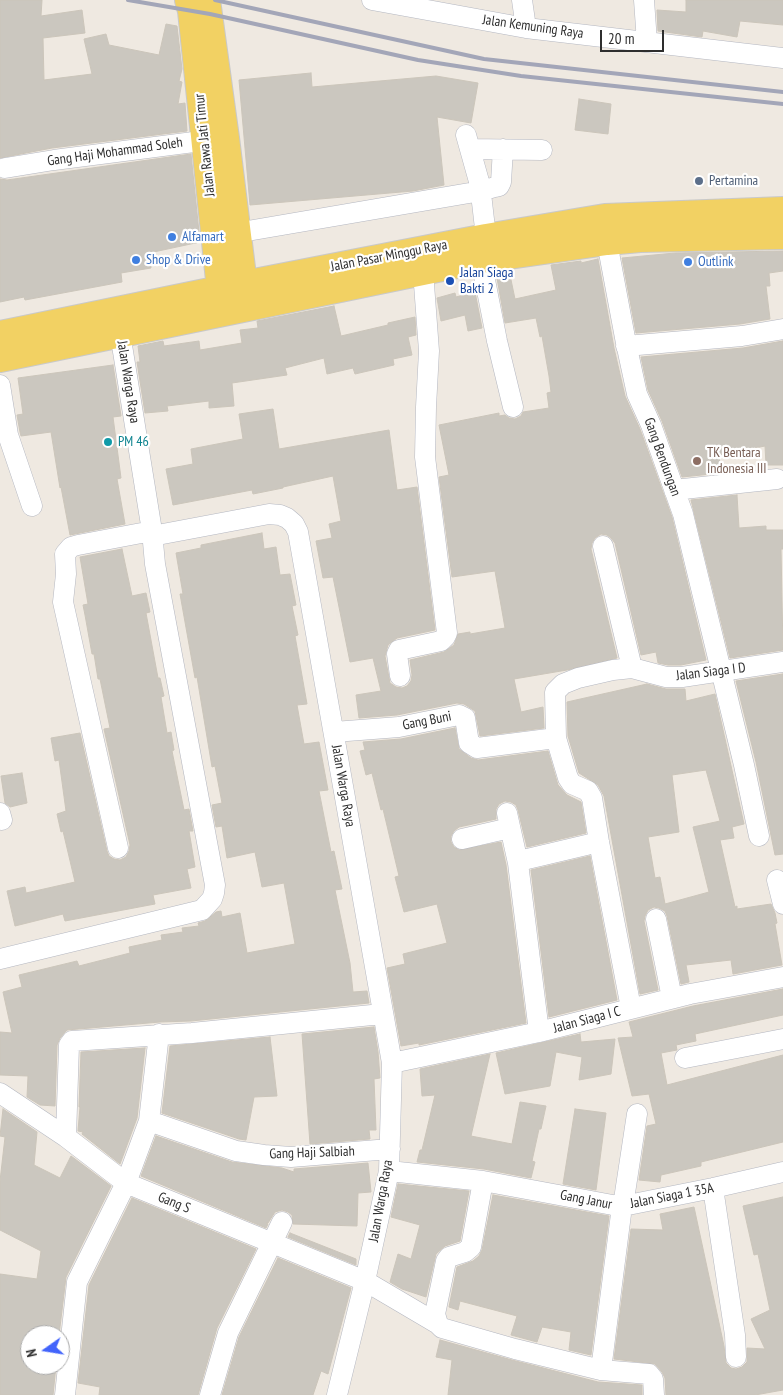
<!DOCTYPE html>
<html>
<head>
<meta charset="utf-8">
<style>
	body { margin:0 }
	#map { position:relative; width:783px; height:1395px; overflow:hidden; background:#efe9e1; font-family:"PT Sans Narrow",sans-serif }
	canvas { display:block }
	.north { position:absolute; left:20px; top:1325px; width:50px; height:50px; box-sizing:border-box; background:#fff; border:1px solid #ababab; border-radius:50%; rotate:257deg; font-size:14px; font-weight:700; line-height:20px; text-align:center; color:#2e2e2e }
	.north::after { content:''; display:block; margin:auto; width:18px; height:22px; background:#4264fb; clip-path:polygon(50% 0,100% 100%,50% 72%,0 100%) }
	.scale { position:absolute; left:600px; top:30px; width:64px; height:22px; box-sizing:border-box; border:2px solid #2e2e2e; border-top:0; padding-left:6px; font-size:15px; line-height:18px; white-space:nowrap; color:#2e2e2e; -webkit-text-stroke:4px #fff; paint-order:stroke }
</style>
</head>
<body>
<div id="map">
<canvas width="783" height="1395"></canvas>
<div class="north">N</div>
<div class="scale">20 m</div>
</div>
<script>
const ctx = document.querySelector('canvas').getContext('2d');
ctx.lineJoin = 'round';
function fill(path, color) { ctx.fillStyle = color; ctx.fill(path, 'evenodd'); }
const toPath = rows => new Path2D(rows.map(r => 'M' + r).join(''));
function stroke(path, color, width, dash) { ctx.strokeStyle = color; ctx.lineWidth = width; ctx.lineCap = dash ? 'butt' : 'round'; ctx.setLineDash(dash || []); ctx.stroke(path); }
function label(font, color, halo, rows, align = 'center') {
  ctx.font = font + ' "PT Sans Narrow",sans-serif'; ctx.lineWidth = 4.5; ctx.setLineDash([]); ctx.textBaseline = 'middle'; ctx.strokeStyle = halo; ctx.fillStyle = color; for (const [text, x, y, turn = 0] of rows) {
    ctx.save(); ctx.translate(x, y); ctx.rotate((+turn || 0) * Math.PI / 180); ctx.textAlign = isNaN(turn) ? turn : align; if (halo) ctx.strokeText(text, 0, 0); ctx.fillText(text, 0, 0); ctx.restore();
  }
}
const building = toPath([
	[0,0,42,0,41,16,82,10,85,33,43,38,44,80,92,74,84,39,106,34,109,45,159,55,166,24,177,26,182,69,179,81,182,82,178,104,185,103,187,131,52,148,0,158,0,0],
	[686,0,783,0,783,25,740,21,737,37,703,31,702,37,658,31,657,10,686,12,686,0],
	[311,73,312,87,436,76,478,83,471,123,437,117,444,185,413,191,250,205,239,80,311,73],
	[579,99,611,104,608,134,575,130,579,99],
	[191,154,200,242,149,253,151,268,121,273,122,282,25,300,24,297,0,302,0,179,7,180,191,154],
	[783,251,783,271,769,273,770,286,766,286,770,319,740,324,636,333,622,258,675,253,783,251],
	[598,259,614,348,625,396,640,429,672,517,706,660,681,665,668,665,658,663,656,652,641,655,615,543,611,538,607,535,601,534,595,538,592,543,591,549,617,658,567,670,514,679,521,712,543,707,544,728,480,736,475,711,464,704,457,703,397,715,359,718,356,695,381,691,373,658,350,662,333,577,323,578,316,541,332,538,329,524,341,521,333,476,283,487,283,488,253,494,252,490,173,505,166,469,193,464,191,449,243,439,239,414,273,409,279,449,389,430,397,490,417,487,435,630,397,638,388,645,385,656,390,683,396,687,402,688,407,686,411,681,412,675,410,660,444,652,454,645,458,634,470,632,470,634,505,628,495,571,452,577,439,477,449,475,439,425,499,413,499,416,505,415,509,418,515,419,521,416,523,412,549,408,547,393,551,392,549,376,542,336,540,337,536,318,505,323,497,278,510,275,515,299,556,290,551,265,581,261,581,263,598,259],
	[475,292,482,328,468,331,465,315,441,321,437,298,455,293,456,297,475,292],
	[334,306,341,336,388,325,388,323,415,317,416,335,408,337,412,355,393,359,394,365,355,374,353,368,327,374,324,358,285,368,287,375,232,383,234,406,209,408,209,401,167,406,168,411,145,413,137,362,140,362,138,346,163,341,164,346,199,341,200,350,242,343,240,330,258,328,257,321,334,306],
	[783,341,783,465,766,465,765,446,719,455,721,473,682,477,662,421,648,390,641,357,743,348,783,341],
	[113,365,121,416,113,417,121,478,117,479,125,524,70,535,61,487,60,488,51,432,21,436,20,432,17,415,23,414,18,378,113,365],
	[737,495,739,528,766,526,766,530,783,530,783,549,781,549,783,650,730,658,691,500,737,495],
	[262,533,264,549,276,547,280,575,290,574,296,605,292,606,298,635,295,636,307,704,297,705,304,744,319,742,328,790,319,791,331,852,334,851,342,889,335,890,350,963,353,992,367,991,369,1003,191,1021,160,1022,67,1030,60,1038,57,1045,55,1106,40,1105,27,1097,28,1076,0,1075,0,1032,12,1033,3,992,22,987,19,975,77,961,79,966,130,953,129,947,162,940,161,935,183,932,182,928,199,926,198,923,205,921,216,912,221,911,222,917,240,913,247,953,295,944,284,883,262,887,255,852,227,858,222,826,216,827,212,805,222,803,215,766,212,767,197,677,195,678,180,594,183,594,176,553,201,548,201,545,262,533],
	[122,549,132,596,146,593,150,612,146,613,158,678,160,678,164,696,161,697,167,733,171,732,174,750,172,751,184,810,189,809,193,831,189,831,195,867,187,869,191,888,153,895,155,904,65,921,63,914,15,926,7,891,25,887,26,893,75,882,63,831,61,832,57,814,66,811,59,760,55,761,51,738,80,733,107,851,109,856,114,859,120,860,126,857,129,851,130,845,104,729,110,728,100,679,98,679,94,654,92,654,85,615,83,605,88,604,80,557,122,549],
	[783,674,783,854,775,855,756,762,736,681,783,674],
	[647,684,666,689,685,689,686,701,715,694,744,824,732,827,734,838,720,840,735,907,737,906,737,909,771,904,775,913,777,923,775,924,782,965,733,974,731,960,686,965,689,982,681,984,667,916,665,911,659,908,654,907,648,910,645,916,644,921,658,990,640,994,604,796,598,785,579,773,568,736,567,702,647,684],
	[706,770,720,821,693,827,709,892,665,904,660,877,655,878,648,837,679,832,672,775,706,770],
	[455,728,459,749,471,758,478,760,548,751,558,785,567,795,581,802,586,833,527,847,518,810,516,805,511,802,505,801,499,804,496,809,496,819,459,827,454,831,451,836,451,842,454,847,459,850,501,842,506,865,526,1023,419,1045,419,1043,401,1046,387,968,405,964,403,954,447,943,437,904,404,912,395,877,399,876,383,809,381,810,372,773,366,775,360,751,365,750,363,742,401,739,455,728],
	[22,773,27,803,10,807,5,803,1,776,22,773],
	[590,856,617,1000,549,1017,531,870,590,856],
	[783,989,783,1015,695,1034,696,1041,676,1045,677,1050,661,1053,667,1085,783,1055,783,1142,701,1162,701,1166,661,1175,660,1182,639,1180,647,1126,656,1124,649,1094,632,1096,618,1038,633,1037,629,1022,693,1006,783,989],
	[374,1027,378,1052,380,1078,374,1079,376,1130,369,1130,370,1139,310,1144,302,1034,374,1027],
	[580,1034,581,1042,615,1039,611,1074,579,1080,582,1057,556,1052,550,1086,505,1094,496,1053,580,1034],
	[270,1037,277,1096,254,1097,246,1140,239,1139,162,1113,170,1046,270,1037],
	[145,1048,137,1118,120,1164,82,1134,83,1132,78,1131,80,1107,79,1107,81,1052,145,1048],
	[490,1054,471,1136,512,1144,520,1102,546,1106,541,1129,539,1129,532,1161,535,1162,531,1178,484,1169,417,1162,420,1150,422,1150,435,1095,422,1096,420,1069,490,1054],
	[3,1109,37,1132,34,1165,60,1178,71,1156,111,1186,66,1277,59,1335,30,1335,30,1365,56,1365,53,1395,0,1395,0,1274,37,1279,41,1251,0,1230,0,1181,5,1137,0,1136,3,1109],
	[575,1109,606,1113,596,1190,563,1184,575,1109],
	[156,1136,232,1162,282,1168,294,1172,294,1169,368,1163,371,1192,358,1193,357,1226,293,1224,292,1215,288,1212,282,1210,275,1212,268,1223,266,1223,268,1224,266,1228,141,1176,156,1136],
	[398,1184,469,1191,460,1241,445,1246,436,1254,426,1297,402,1289,390,1282,398,1254,411,1259,420,1225,391,1217,398,1184],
	[493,1195,609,1216,591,1355,569,1350,571,1332,542,1327,537,1342,511,1335,517,1316,460,1301,458,1310,449,1307,457,1267,473,1261,479,1256,482,1250,493,1195],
	[783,1197,783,1390,755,1395,666,1395,665,1378,662,1372,655,1364,614,1359,631,1229,663,1230,660,1214,694,1207,724,1346,726,1363,731,1368,736,1369,742,1367,747,1362,747,1348,765,1349,751,1319,770,1310,758,1254,754,1255,743,1206,783,1197],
	[132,1198,256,1249,217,1328,198,1395,99,1395,100,1387,78,1383,89,1285,132,1198],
	[290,1233,356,1259,356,1265,288,1237,290,1233],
	[278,1258,351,1288,328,1374,321,1371,313,1395,222,1395,239,1337,278,1258],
	[440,1340,512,1360,598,1382,642,1385,642,1395,448,1395,452,1360,436,1357,440,1340]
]);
const minor = toPath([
	[372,0,526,28,783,58],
	[522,0,526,28],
	[644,0,647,42],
	[466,135,480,185,486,237],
	[470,149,542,150],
	[5,168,54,160,217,139],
	[224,235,481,191,495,187,499,186,501,182,503,149],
	[607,242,626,343,637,394,651,425,683,514,744,765,759,836],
	[481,260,497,341,513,407],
	[626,346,742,336,783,329],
	[0,385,8,435,32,506],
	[674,490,777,479],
	[152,536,269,514,280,515,287,518,294,524,298,532,392,1063,389,1171,365,1281,337,1395],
	[603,546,632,668],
	[400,676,397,654,399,650,441,641,445,637,447,633,425,457,426,407,429,351,423,271],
	[334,732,399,727,459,715,465,718,469,743,477,748,556,738],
	[0,813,2,820],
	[507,813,518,863,539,1032],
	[462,839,510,828],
	[118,848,63,602,66,574,65,554,71,547,78,545,152,531],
	[518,863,523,860,599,842],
	[777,880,783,904],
	[656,919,672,998],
	[0,959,202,910,212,899,214,893,215,885,155,564,152,531,120,333],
	[631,1008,599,842,592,798,588,791,572,784,568,778,556,738,555,692,563,684,578,678,613,670,632,668,666,677,682,677,783,662],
	[685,1058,783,1039],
	[392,1063,539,1032,690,994,783,977],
	[0,1093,66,1137,126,1183,365,1281,438,1324],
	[637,1114,623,1206,713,1188,783,1172],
	[149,1121,236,1151,264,1155,291,1157,390,1149],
	[66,1137,69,1045,72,1041,192,1033,382,1014],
	[389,1171,483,1181,618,1206,621,1214,601,1370],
	[483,1181,471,1247,465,1252,449,1257,446,1261,435,1314,438,1324,442,1328,515,1349,601,1370,649,1374,653,1379,654,1395],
	[713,1188,735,1335,736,1357],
	[65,1395,77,1282,126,1183,149,1121,159,1034],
	[210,1395,228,1333,282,1222]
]);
const major = toPath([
	[188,0,191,11,220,290],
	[207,0,226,138,244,284],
	[0,334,244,284,486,237,605,217,783,210],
	[0,359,481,260,607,242,640,239,783,236]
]);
const rail = toPath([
	[128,0,210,14,418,60,521,76,783,104],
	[215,0,484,59,783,92]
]);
const markers = [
	[699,181,5,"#5c6f8a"],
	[172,237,5,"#3f7fe0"],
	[136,260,5,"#3f7fe0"],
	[688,262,5,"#3f7fe0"],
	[450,281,5,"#1a4fb4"],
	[108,442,5,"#0f9aa8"],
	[697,461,5,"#8d6e63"]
];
const streetNames = [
	["Jalan Kemuning Raya",533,27,8],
	["Jalan Rawa Jati Timur",205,145,-96],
	["Gang Haji Mohammad Soleh",115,152,-8],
	["Jalan Pasar Minggu Raya",389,256,-11],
	["Jalan Warga Raya",128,382,81],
	["Gang Bendungan",662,457,70],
	["Jalan Siaga I D",711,672,-7],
	["Gang Buni",427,721,-11],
	["Jalan Warga Raya",343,786,80],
	["Jalan Siaga I C",587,1020,-15],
	["Gang Haji Salbiah",312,1153,-2],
	["Jalan Siaga 1 35A",672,1196,-11],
	["Gang Janur",586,1200,11],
	["Jalan Warga Raya",381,1201,-80],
	["Gang S",174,1203,22]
];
const serviceNames = [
	["Pertamina",709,181]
];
const shopNames = [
	["Alfamart",182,237],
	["Shop & Drive",146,260],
	["Outlink",698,262]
];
const transitNames = [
	["Jalan Siaga",460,273],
	["Bakti 2",460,289]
];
const cultureNames = [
	["PM 46",118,442]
];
const educationNames = [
	["TK Bentara",707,453],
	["Indonesia III",707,469]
];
fill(building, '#cbc7bf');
stroke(building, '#cbc5ba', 1);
stroke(minor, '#b4b7c1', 21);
stroke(major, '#c9c9c9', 28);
stroke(minor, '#fff', 20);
stroke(major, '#f2d163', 26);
stroke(rail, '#a3a6b8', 4);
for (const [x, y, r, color] of markers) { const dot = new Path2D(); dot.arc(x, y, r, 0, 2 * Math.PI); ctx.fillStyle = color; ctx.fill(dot); stroke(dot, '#fff', 2); }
label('14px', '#2e2e2e', '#fff', streetNames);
label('14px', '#4e5e75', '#fff', serviceNames, 'left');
label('14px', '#366cbe', '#fff', shopNames, 'left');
label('14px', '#164399', '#fff', transitNames, 'left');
label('14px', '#0d838f', '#fff', cultureNames, 'left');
label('14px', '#785e54', '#fff', educationNames, 'left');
</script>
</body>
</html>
